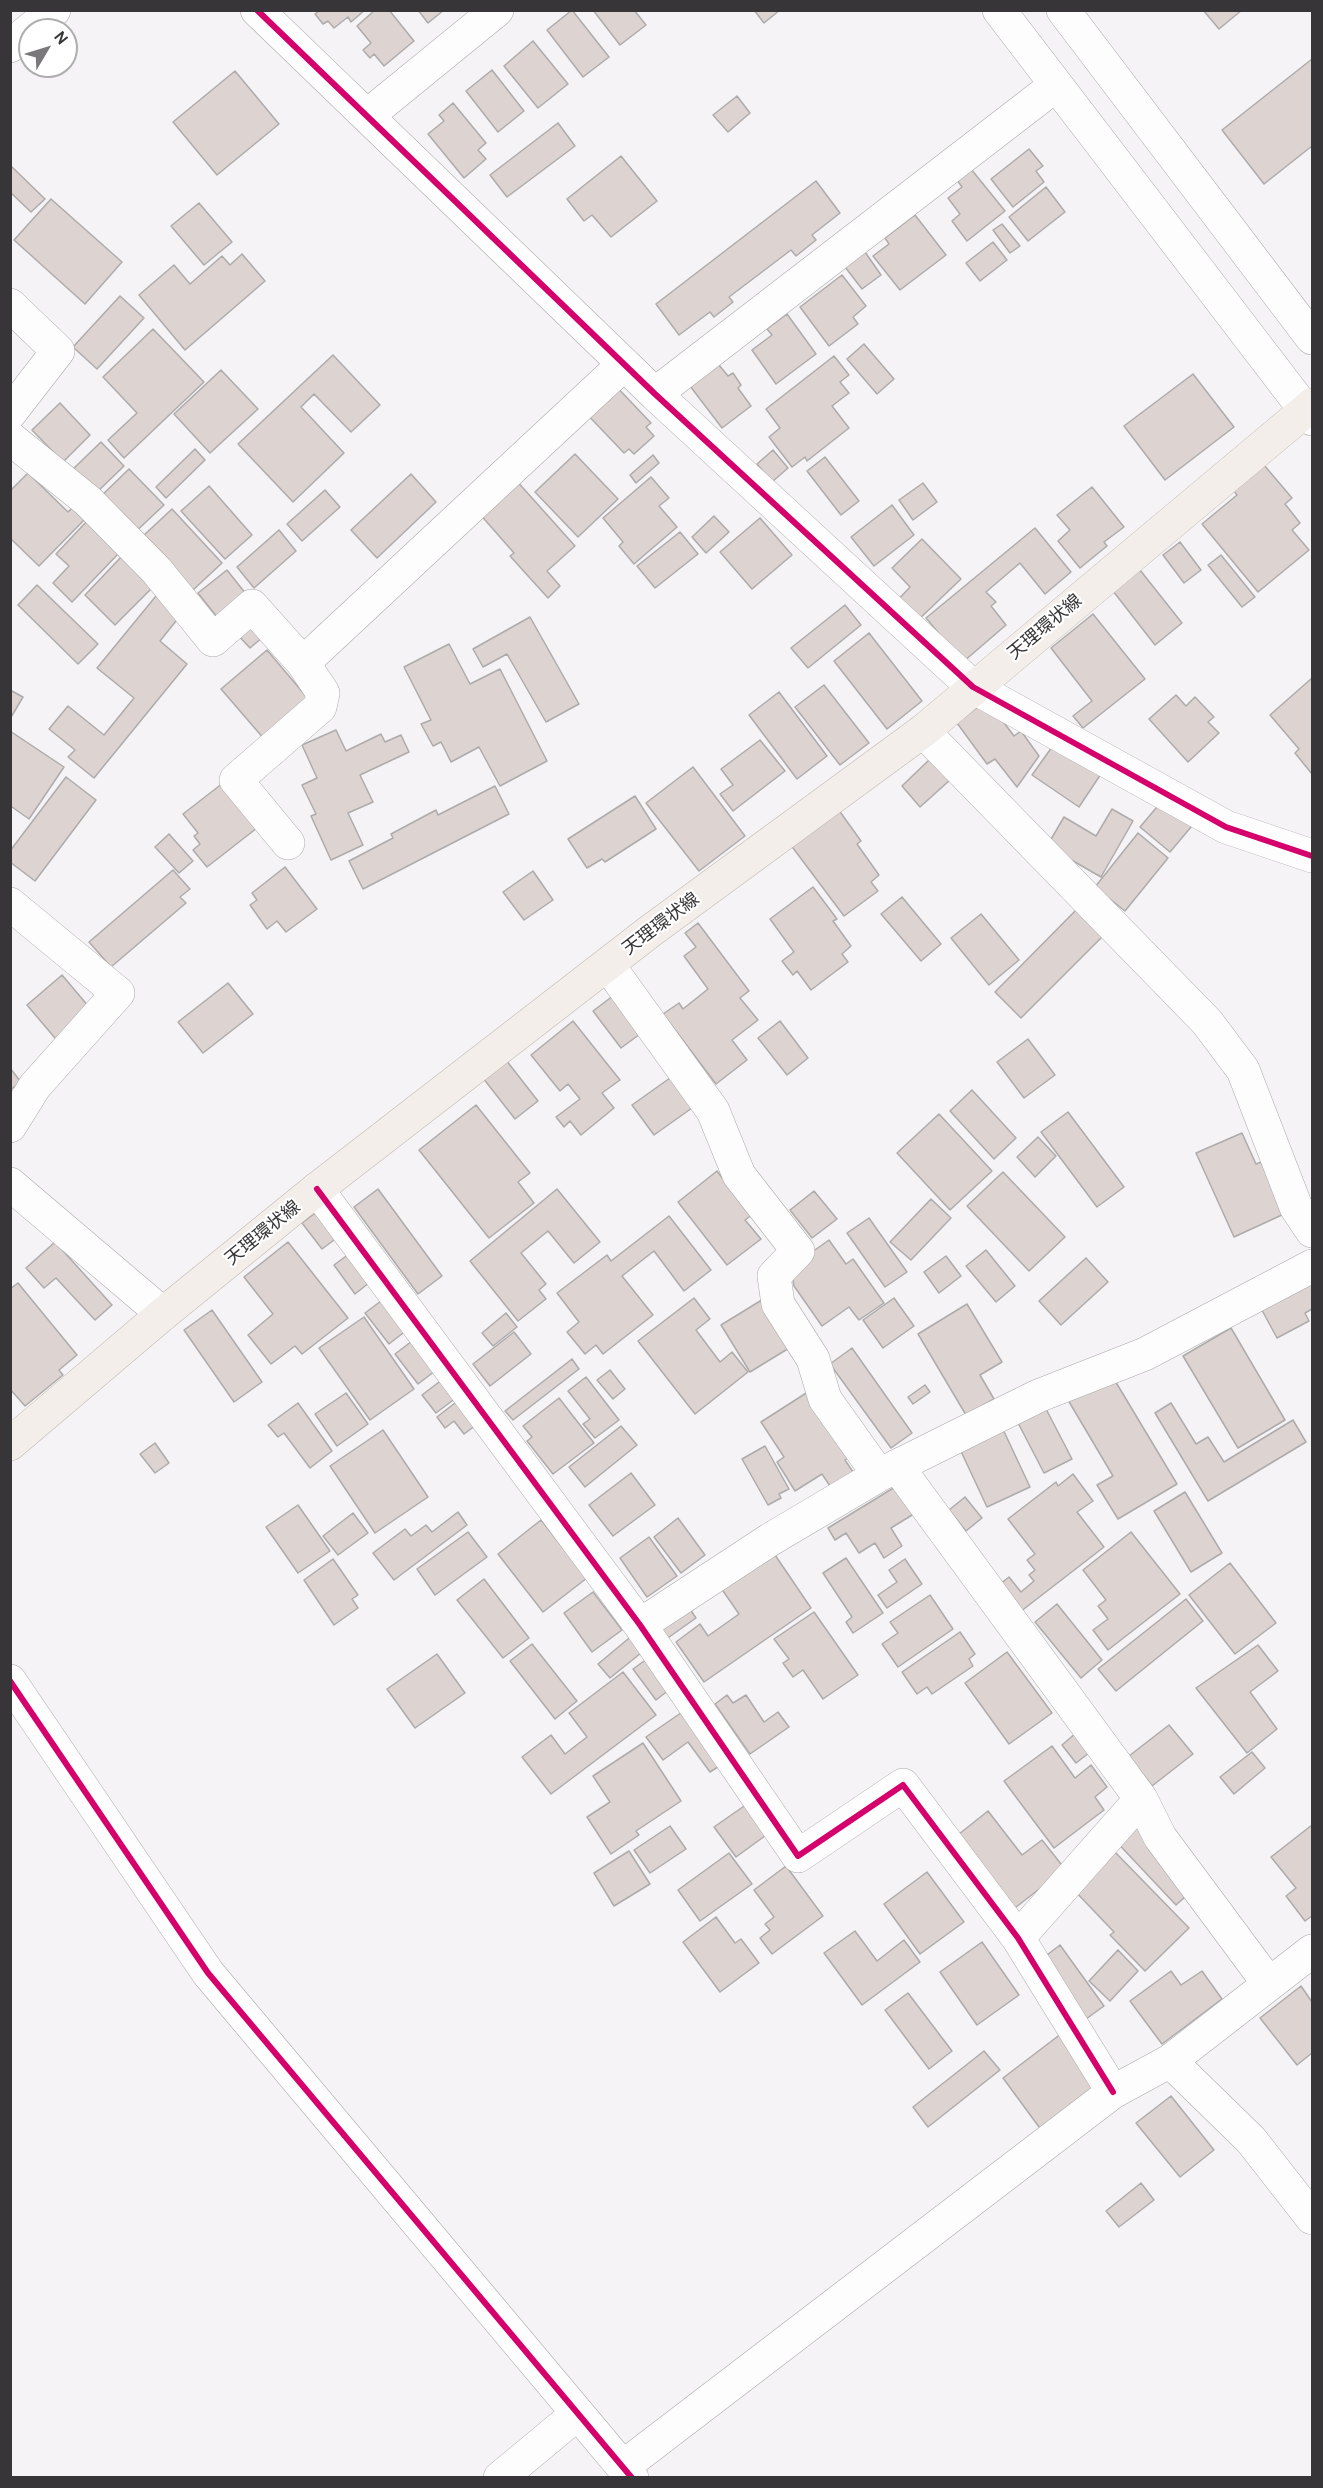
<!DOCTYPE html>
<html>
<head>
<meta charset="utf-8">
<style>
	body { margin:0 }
	#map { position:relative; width:1323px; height:2488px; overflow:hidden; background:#f5f3f5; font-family:Cabin,sans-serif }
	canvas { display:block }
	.frame { position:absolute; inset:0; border:12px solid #373537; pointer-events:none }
	.north { position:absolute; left:18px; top:18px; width:60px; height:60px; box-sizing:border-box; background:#fff; border:2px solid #afaeaf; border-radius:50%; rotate:52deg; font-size:16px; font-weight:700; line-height:24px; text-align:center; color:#373537 }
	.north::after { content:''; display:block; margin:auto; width:21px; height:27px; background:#7a787a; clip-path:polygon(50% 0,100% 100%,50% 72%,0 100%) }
</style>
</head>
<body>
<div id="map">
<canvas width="1323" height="2488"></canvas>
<div class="frame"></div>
<div class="north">N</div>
</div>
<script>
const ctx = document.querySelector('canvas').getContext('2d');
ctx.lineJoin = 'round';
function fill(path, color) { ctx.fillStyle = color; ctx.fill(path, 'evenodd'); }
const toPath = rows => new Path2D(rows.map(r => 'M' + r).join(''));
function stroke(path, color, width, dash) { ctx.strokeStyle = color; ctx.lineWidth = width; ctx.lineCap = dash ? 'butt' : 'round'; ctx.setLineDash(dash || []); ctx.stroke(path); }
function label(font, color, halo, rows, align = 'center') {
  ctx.font = font + ' Cabin,"Noto Sans JP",sans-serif'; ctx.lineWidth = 4.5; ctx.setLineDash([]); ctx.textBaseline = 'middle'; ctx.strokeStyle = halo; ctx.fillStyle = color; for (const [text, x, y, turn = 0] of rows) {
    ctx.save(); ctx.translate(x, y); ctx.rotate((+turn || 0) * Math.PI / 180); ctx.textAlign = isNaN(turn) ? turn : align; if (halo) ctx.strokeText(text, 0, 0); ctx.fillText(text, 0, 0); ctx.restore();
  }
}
const building = toPath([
	[320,10,365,10,351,22,348,17,334,28,328,21,323,24,315,14,320,10],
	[375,10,389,10,414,41,384,66,374,54,370,58,363,50,371,43,357,26,375,10],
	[418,10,444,10,428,23,418,10],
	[572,10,609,57,583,77,547,30,572,10],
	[593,10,634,10,646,25,620,45,593,10],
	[754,10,780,10,764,23,754,10],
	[1203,10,1242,10,1219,29,1203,10],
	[533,41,568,84,538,108,504,66,533,41],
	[1312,59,1312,146,1264,184,1222,130,1312,59],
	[492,70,524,111,498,132,466,91,492,70],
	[235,71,279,124,217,175,173,122,235,71],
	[737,96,750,113,728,132,713,115,737,96],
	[453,103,486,143,478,150,486,159,464,178,428,134,444,121,439,115,453,103],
	[558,123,575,146,507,197,490,175,558,123],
	[1029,149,1043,166,1036,171,1044,182,1013,207,991,179,1029,149],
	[621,156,657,201,611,237,592,215,584,221,567,199,621,156],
	[10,165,45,199,31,212,10,192,10,165],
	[971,169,1005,211,967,241,952,221,960,214,948,198,962,187,957,180,971,169],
	[816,181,840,213,812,235,816,240,796,256,791,250,729,297,733,302,714,317,710,312,679,335,656,304,816,181],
	[1046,187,1065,212,1028,241,1009,217,1046,187],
	[51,199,122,262,85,304,14,240,51,199],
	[199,203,232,242,204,265,171,226,199,203],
	[915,215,946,255,900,290,873,256,889,244,885,238,915,215],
	[1002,224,1020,246,1010,253,993,230,1002,224],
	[993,242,1007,260,980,281,966,263,993,242],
	[865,252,881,275,862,289,845,267,865,252],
	[242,254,265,281,185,350,139,295,174,265,190,284,222,256,230,265,242,254],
	[842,275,866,306,853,317,858,324,829,346,800,307,842,275],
	[120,296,144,318,97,369,73,347,120,296],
	[787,314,816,354,776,384,752,350,772,335,767,329,787,314],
	[153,329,204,382,124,458,108,440,137,413,103,377,153,329],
	[864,344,894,379,877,394,847,359,864,344],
	[333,355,380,405,351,432,314,394,301,407,344,453,293,502,238,444,333,355],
	[834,356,849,375,840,382,849,393,832,406,849,428,807,461,805,457,792,467,769,437,780,428,766,409,834,356],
	[719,365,728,376,733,373,741,385,738,388,751,406,722,428,690,386,719,365],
	[221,370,258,409,210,453,174,414,221,370],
	[1193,374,1234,427,1165,480,1124,426,1193,374],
	[611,381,651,423,646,427,654,436,634,454,629,449,624,453,582,409,611,381],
	[60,403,90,435,63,462,32,430,60,403],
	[101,442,124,466,95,494,72,470,101,442],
	[195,449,205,460,166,498,156,487,195,449],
	[773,450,788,468,772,482,757,464,773,450],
	[575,454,618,499,578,537,535,492,575,454],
	[653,455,659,463,636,483,630,475,653,455],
	[825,457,859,501,841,515,807,471,825,457],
	[1264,465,1292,498,1285,504,1300,523,1292,530,1309,550,1258,592,1202,524,1237,495,1234,491,1264,465],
	[129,469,164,505,131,536,97,500,129,469],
	[28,473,68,512,76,504,88,516,39,566,10,538,10,491,28,473],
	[411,474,436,502,377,558,351,530,411,474],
	[651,477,669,498,659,506,677,527,634,564,619,546,623,542,603,518,651,477],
	[515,479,575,546,547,571,560,586,548,598,510,556,514,553,478,512,515,479],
	[923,483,937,502,913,520,899,500,923,483],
	[209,486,252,535,225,559,181,511,209,486],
	[1092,487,1124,527,1104,542,1107,546,1080,568,1058,541,1070,530,1057,515,1092,487],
	[325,490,340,507,302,541,287,524,325,490],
	[892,505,914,535,874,566,851,537,892,505],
	[172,509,222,563,193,590,143,536,172,509],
	[714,516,729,532,706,553,692,537,714,516],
	[760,518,792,555,752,589,720,552,760,518],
	[88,520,120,552,72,602,53,583,69,566,56,554,88,520],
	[1035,528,1071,572,1045,594,1020,563,986,592,996,602,991,606,1006,625,963,662,926,618,1035,528],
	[279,530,296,551,254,588,237,567,279,530],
	[680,532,698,554,655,588,637,566,680,532],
	[922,539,961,579,914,624,894,604,910,587,892,568,922,539],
	[1180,542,1201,570,1184,583,1163,555,1180,542],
	[123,555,154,586,115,625,85,595,123,555],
	[1221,555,1255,597,1242,607,1208,565,1221,555],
	[227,570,250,599,221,622,198,593,227,570],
	[1140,570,1182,623,1155,645,1113,591,1140,570],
	[37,585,98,644,78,664,18,605,37,585],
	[156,596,180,616,160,641,187,664,94,778,68,757,75,750,49,729,68,706,104,735,134,698,97,668,156,596],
	[845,605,861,625,808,668,791,648,845,605],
	[255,614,270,631,250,648,235,632,255,614],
	[1093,614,1145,679,1083,728,1073,716,1092,701,1051,648,1093,614],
	[530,617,579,704,546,722,507,654,483,667,473,649,530,617],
	[869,633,922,701,887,729,834,661,869,633],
	[449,644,470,684,500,669,547,761,500,786,479,747,451,762,441,742,433,746,421,724,431,720,404,667,449,644],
	[267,650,310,701,265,740,221,689,267,650],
	[1312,678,1312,774,1295,753,1299,749,1270,715,1312,678],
	[824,685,869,743,840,765,795,707,824,685],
	[10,690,23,697,10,719,10,690],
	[779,692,827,756,797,779,749,715,779,692],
	[1176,695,1186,706,1195,697,1214,717,1208,722,1219,733,1188,762,1149,719,1176,695],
	[987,700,1014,736,1021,731,1039,756,1017,787,995,759,987,764,957,723,987,700],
	[336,730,346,751,381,734,385,742,401,735,409,752,360,775,373,802,348,813,363,845,331,860,311,816,316,814,302,785,317,778,302,745,336,730],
	[10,731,64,767,29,819,12,807,10,809,10,731],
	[760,740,785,771,733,811,720,794,733,785,721,769,760,740],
	[1057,740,1103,771,1079,807,1032,775,1057,740],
	[930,759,950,780,920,807,902,786,930,759],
	[693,767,745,836,699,871,646,803,693,767],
	[66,777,96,800,35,881,10,862,10,851,66,777],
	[223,783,257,828,207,867,193,850,200,844,194,836,198,833,183,814,223,783],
	[495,786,509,814,363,889,349,861,393,838,391,834,436,810,438,815,495,786],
	[635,796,656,829,605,862,602,859,587,868,568,839,635,796],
	[1162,801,1197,820,1170,852,1140,827,1162,801],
	[838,809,861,841,857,844,879,875,871,882,878,891,844,916,790,844,838,809],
	[1112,809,1133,821,1101,877,1047,846,1064,817,1096,836,1112,809],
	[1138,833,1168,858,1125,911,1095,887,1138,833],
	[169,834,193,861,179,873,155,847,169,834],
	[285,867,317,909,286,932,277,921,267,929,250,905,257,900,252,893,285,867],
	[173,870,190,889,180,897,186,903,111,967,89,942,173,870],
	[533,871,553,900,524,920,503,892,533,871],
	[813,887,837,919,833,921,851,946,842,954,848,962,811,990,797,971,793,975,782,961,794,952,770,919,813,887],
	[902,897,941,944,921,961,881,914,902,897],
	[1079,907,1106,933,1021,1018,995,992,1079,907],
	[981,914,1019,960,989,985,951,938,981,914],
	[698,923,749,991,740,998,758,1020,732,1040,747,1060,716,1084,663,1014,679,1003,683,1009,708,989,684,956,696,947,685,933,698,923],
	[62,975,95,1014,60,1044,27,1005,62,975],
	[228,983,253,1014,203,1053,178,1022,228,983],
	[622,989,651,1026,621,1048,593,1011,622,989],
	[573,1021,620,1080,602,1093,614,1108,581,1135,570,1121,564,1127,556,1117,580,1099,568,1084,560,1091,531,1055,573,1021],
	[780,1021,808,1058,787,1075,758,1038,780,1021],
	[1028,1039,1055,1075,1024,1098,997,1062,1028,1039],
	[506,1060,538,1101,515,1119,483,1078,506,1060],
	[10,1068,21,1082,10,1090,10,1068],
	[677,1073,699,1103,654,1135,632,1105,677,1073],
	[972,1090,1016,1138,994,1159,950,1111,972,1090],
	[476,1105,530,1173,518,1182,534,1203,489,1238,419,1150,476,1105],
	[1068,1112,1124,1187,1097,1207,1041,1132,1068,1112],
	[939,1114,992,1171,950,1210,897,1153,939,1114],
	[1242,1133,1256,1164,1261,1162,1284,1214,1234,1237,1196,1153,1242,1133],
	[1038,1137,1056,1156,1035,1177,1017,1157,1038,1137],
	[717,1171,732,1191,757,1211,745,1220,761,1239,727,1265,678,1202,717,1171],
	[1003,1172,1065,1237,1029,1271,967,1206,1003,1172],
	[378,1189,442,1276,418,1294,354,1207,378,1189],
	[557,1189,600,1242,574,1263,548,1231,521,1253,546,1284,539,1290,546,1299,518,1321,470,1261,557,1189],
	[814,1191,837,1219,812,1238,790,1210,814,1191],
	[931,1199,951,1218,911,1260,890,1242,931,1199],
	[322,1208,342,1234,322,1249,302,1223,322,1208],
	[669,1216,711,1270,684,1291,654,1251,622,1276,653,1315,603,1354,596,1345,585,1354,567,1332,579,1322,557,1293,607,1255,611,1261,669,1216],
	[869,1218,907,1272,885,1287,847,1233,869,1218],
	[829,1240,846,1264,853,1259,884,1303,859,1320,849,1307,822,1326,794,1286,791,1267,829,1240],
	[55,1242,112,1305,95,1320,56,1278,44,1288,26,1268,55,1242],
	[288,1242,348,1318,302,1354,295,1346,271,1364,248,1335,273,1314,244,1277,288,1242],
	[986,1250,1015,1286,996,1302,966,1266,986,1250],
	[353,1251,374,1279,355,1294,334,1265,353,1251],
	[946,1256,961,1276,939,1293,924,1272,946,1256],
	[1086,1258,1108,1282,1061,1325,1039,1301,1086,1258],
	[1312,1281,1312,1309,1305,1313,1309,1321,1277,1338,1257,1301,1312,1281],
	[18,1283,77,1355,59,1370,63,1375,25,1406,10,1389,10,1289,18,1283],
	[389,1295,412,1326,389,1344,365,1313,389,1295],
	[694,1298,710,1319,696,1330,720,1362,732,1352,748,1372,695,1414,638,1341,694,1298],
	[765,1298,794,1345,750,1372,721,1325,765,1298],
	[894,1298,914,1326,883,1348,863,1320,894,1298],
	[967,1304,1002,1362,980,1375,994,1399,966,1415,918,1334,967,1304],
	[212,1310,262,1382,234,1402,184,1330,212,1310],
	[506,1313,517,1327,493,1346,482,1333,506,1313],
	[364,1317,414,1389,370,1420,319,1348,364,1317],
	[1231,1328,1285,1420,1238,1448,1183,1356,1231,1328],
	[514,1332,531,1354,490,1386,473,1364,514,1332],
	[416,1338,439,1368,418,1384,395,1354,416,1338],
	[852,1348,912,1433,891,1448,830,1364,852,1348],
	[572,1359,579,1369,513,1420,505,1411,572,1359],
	[610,1370,625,1389,613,1399,597,1380,610,1370],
	[1111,1374,1177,1484,1118,1519,1097,1485,1113,1476,1068,1400,1111,1374],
	[447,1376,461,1394,436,1413,422,1395,447,1376],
	[586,1377,619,1420,595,1438,583,1424,590,1419,568,1391,586,1377],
	[925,1385,930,1392,913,1404,908,1397,925,1385],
	[814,1388,855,1453,845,1460,855,1475,832,1489,822,1474,795,1491,777,1462,784,1457,761,1422,814,1388],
	[346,1393,368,1424,337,1446,315,1414,346,1393],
	[464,1396,483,1420,464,1434,454,1421,445,1428,437,1417,464,1396],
	[559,1398,594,1443,553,1474,527,1441,532,1437,523,1426,559,1398],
	[298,1403,332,1451,310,1468,284,1433,278,1437,268,1425,298,1403],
	[1171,1403,1196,1444,1208,1437,1224,1462,1293,1420,1306,1442,1208,1501,1155,1413,1171,1403],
	[1044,1405,1072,1459,1044,1473,1016,1419,1044,1405],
	[1001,1425,1030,1487,987,1507,958,1445,1001,1425],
	[621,1426,637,1445,585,1487,569,1467,621,1426],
	[383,1430,428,1497,375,1533,330,1466,383,1430],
	[155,1443,169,1463,155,1473,140,1454,155,1443],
	[765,1446,789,1489,779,1494,781,1498,768,1505,742,1459,765,1446],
	[631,1473,655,1505,613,1536,589,1505,631,1473],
	[1073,1474,1093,1501,1077,1512,1104,1547,1020,1612,999,1585,1009,1577,1021,1592,1034,1581,1029,1575,1035,1570,1027,1560,1035,1554,1008,1519,1056,1482,1058,1486,1073,1474],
	[900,1484,917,1512,891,1528,902,1546,884,1558,875,1543,859,1553,846,1533,835,1540,828,1528,900,1484],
	[1185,1492,1222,1553,1191,1572,1154,1511,1185,1492],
	[965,1497,982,1518,966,1531,949,1510,965,1497],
	[298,1505,330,1551,298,1573,266,1527,298,1505],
	[458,1512,467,1525,394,1580,373,1553,405,1529,411,1536,426,1525,432,1532,458,1512],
	[353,1513,368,1533,338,1555,323,1536,353,1513],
	[678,1518,705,1555,681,1573,654,1537,678,1518],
	[541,1520,587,1578,543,1612,498,1554,541,1520],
	[468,1532,487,1557,435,1595,417,1569,468,1532],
	[1131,1532,1180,1594,1108,1650,1093,1630,1108,1619,1098,1606,1106,1600,1083,1570,1131,1532],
	[649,1537,677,1576,647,1597,620,1558,649,1537],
	[773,1552,811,1608,704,1682,676,1642,700,1624,708,1636,739,1614,721,1588,773,1552],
	[846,1558,883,1613,853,1633,846,1622,852,1617,823,1573,846,1558],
	[333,1559,358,1595,352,1599,358,1608,334,1625,304,1580,333,1559],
	[905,1559,922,1584,887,1608,878,1595,897,1582,889,1570,905,1559],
	[1230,1563,1276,1623,1235,1654,1189,1595,1230,1563],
	[484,1579,529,1638,503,1658,457,1600,484,1579],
	[593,1592,622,1630,592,1652,564,1613,593,1592],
	[930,1595,953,1629,898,1667,882,1644,898,1633,890,1622,930,1595],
	[1186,1599,1203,1621,1116,1691,1098,1669,1186,1599],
	[685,1602,696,1618,665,1640,654,1625,685,1602],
	[1057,1604,1102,1660,1081,1678,1035,1622,1057,1604],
	[814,1612,858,1675,823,1699,803,1670,793,1677,783,1663,789,1659,774,1639,814,1612],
	[960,1632,975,1654,969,1659,973,1666,932,1694,927,1687,917,1694,902,1672,960,1632],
	[634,1634,646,1649,610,1678,598,1664,634,1634],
	[532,1644,577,1701,555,1719,510,1661,532,1644],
	[1258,1645,1278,1671,1250,1692,1277,1729,1247,1753,1196,1688,1258,1645],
	[1007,1652,1052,1713,1009,1744,965,1683,1007,1652],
	[437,1654,465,1693,415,1728,387,1689,437,1654],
	[651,1656,674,1686,656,1700,633,1669,651,1656],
	[623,1672,656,1715,551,1794,522,1757,551,1735,565,1754,587,1737,569,1713,623,1672],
	[727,1695,733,1703,746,1695,764,1722,778,1712,789,1727,750,1754,715,1704,727,1695],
	[688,1708,727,1761,710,1772,688,1742,663,1760,646,1737,688,1708],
	[1169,1725,1193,1754,1152,1786,1129,1756,1169,1725],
	[1083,1727,1098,1746,1076,1763,1062,1745,1083,1727],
	[643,1743,681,1801,636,1831,639,1835,611,1854,587,1817,610,1802,593,1776,643,1743],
	[1052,1746,1075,1778,1091,1765,1107,1787,1095,1797,1104,1810,1054,1848,1004,1781,1052,1746],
	[1252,1752,1265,1768,1234,1794,1220,1777,1252,1752],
	[747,1804,769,1833,736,1857,714,1827,747,1804],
	[988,1811,1022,1855,1042,1840,1065,1869,1011,1911,954,1838,988,1811],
	[1129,1818,1195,1888,1176,1905,1110,1835,1129,1818],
	[1312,1825,1312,1916,1305,1921,1286,1896,1296,1888,1271,1857,1312,1825],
	[670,1826,686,1849,650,1873,634,1850,670,1826],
	[1112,1849,1189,1928,1145,1971,1110,1935,1114,1932,1072,1888,1112,1849],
	[629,1851,650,1884,614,1906,594,1873,629,1851],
	[729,1853,752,1884,700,1921,678,1890,729,1853],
	[786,1866,823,1916,772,1954,760,1938,770,1930,765,1924,774,1917,754,1890,786,1866],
	[927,1872,964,1922,920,1954,884,1904,927,1872],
	[716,1917,735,1943,741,1939,759,1963,720,1992,683,1942,716,1917],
	[855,1931,877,1961,904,1940,920,1962,862,2005,824,1953,855,1931],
	[982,1942,1019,1995,977,2025,940,1972,982,1942],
	[1060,1945,1104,2006,1086,2019,1043,1958,1060,1945],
	[1118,1950,1138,1971,1110,2001,1089,1981,1118,1950],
	[1171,1971,1181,1985,1202,1971,1222,1999,1162,2044,1130,2001,1171,1971],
	[1301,1986,1312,2002,1312,2053,1297,2065,1260,2018,1301,1986],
	[908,1993,952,2051,929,2069,885,2010,908,1993],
	[1066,2030,1106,2083,1042,2131,1003,2078,1066,2030],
	[984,2051,1000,2070,928,2127,913,2107,984,2051],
	[1171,2096,1214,2150,1180,2177,1136,2123,1171,2096],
	[1141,2183,1154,2200,1119,2227,1106,2211,1141,2183]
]);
const minor = toPath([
	[257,10,655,394,973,687,1226,827,1312,856],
	[999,10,1312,419],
	[1063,10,1312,338],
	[10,46,54,10],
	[367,116,497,10],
	[10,305,58,351,10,413],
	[655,394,1056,85],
	[10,438,88,501,157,571,213,640,252,606,303,663,323,693,320,707,236,780,288,843],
	[303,663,624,364],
	[923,731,1207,1022,1243,1070,1296,1207,1312,1231],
	[10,904,118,993,35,1086,10,1126],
	[608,965,713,1111,739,1175,798,1251,774,1276,778,1304,813,1359,825,1399,879,1475],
	[10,1184,163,1314],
	[317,1189,640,1625,798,1856,903,1785,1018,1938,1113,2092],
	[897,1466,1141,1799,1160,1837,1269,1984],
	[640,1625,771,1539,879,1475,1038,1396,1145,1354,1312,1266],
	[10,1681,208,1973,632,2478],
	[1018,1938,1141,1799],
	[1170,2061,1251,2140,1312,2218],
	[624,2466,1113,2092,1170,2061,1312,1951],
	[500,2478,577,2414]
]);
const major = toPath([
	[10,1444,163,1314,317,1189,649,932,923,731,1312,405]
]);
const cycleway = toPath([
	[257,10,655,394,973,687,1226,827,1312,856],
	[317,1189,640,1625,798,1856,903,1785,1018,1938,1113,2092],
	[10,1681,208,1973,632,2478]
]);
const streetNames = [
	["天理環状線",1045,627,-40],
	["天理環状線",661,924,-37],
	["天理環状線",263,1233,-39]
];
fill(building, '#ddd3d1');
stroke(building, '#adabab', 1.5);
stroke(minor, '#abaaab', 34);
stroke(major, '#c2b9b2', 34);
stroke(minor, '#fefdfe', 33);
stroke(major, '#f3eeea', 33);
stroke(cycleway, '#d6006c', 6);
label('18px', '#373537', '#fff', streetNames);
</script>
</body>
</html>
